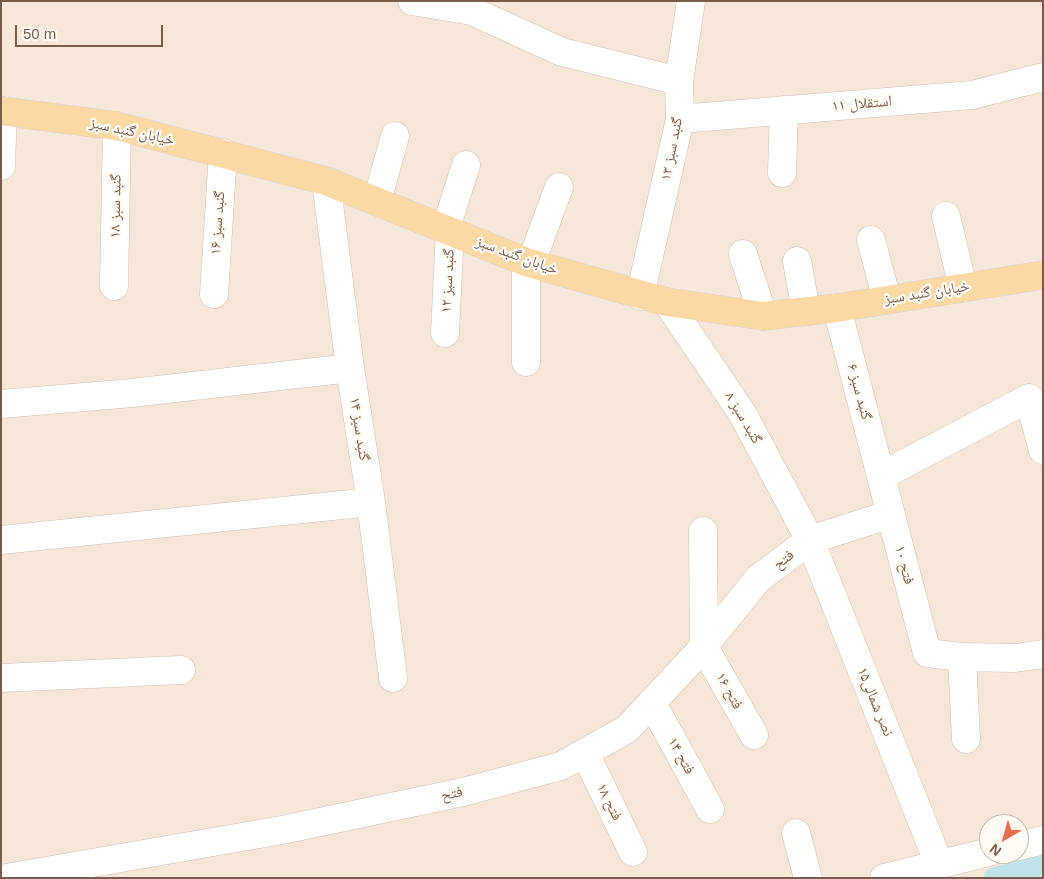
<!DOCTYPE html>
<html>
<head>
<meta charset="utf-8">
<style>
	body { margin:0 }
	#map { position:relative; width:1044px; height:879px; overflow:hidden; background:#fdf6ec; font-family:Helvetica,sans-serif }
	canvas { display:block }
	.frame { position:absolute; inset:0; border:2px solid #7a5c4d; pointer-events:none }
	.north { position:absolute; left:979px; top:814px; width:50px; height:50px; box-sizing:border-box; background:#fffaf3; border:1px solid #cabbb1; border-radius:50%; rotate:218deg; font-size:14px; font-weight:700; line-height:20px; text-align:center; color:#7a5c4d }
	.north::after { content:''; display:block; margin:auto; width:18px; height:22px; background:#e76f51; clip-path:polygon(50% 0,100% 100%,50% 72%,0 100%) }
	.scale { position:absolute; left:15px; top:25px; width:148px; height:22px; box-sizing:border-box; border:2px solid #7a5c4d; border-top:0; padding-left:6px; font-size:15px; line-height:18px; white-space:nowrap; color:#7a5c4d; -webkit-text-stroke:4px #fffaf3; paint-order:stroke }
</style>
</head>
<body>
<div id="map">
<canvas width="1044" height="879"></canvas>
<div class="frame"></div>
<div class="north">N</div>
<div class="scale">50 m</div>
</div>
<script>
const ctx = document.querySelector('canvas').getContext('2d');
ctx.lineJoin = 'round';
function fill(path, color) { ctx.fillStyle = color; ctx.fill(path, 'evenodd'); }
const toPath = rows => new Path2D(rows.map(r => 'M' + r).join(''));
function stroke(path, color, width, dash) { ctx.strokeStyle = color; ctx.lineWidth = width; ctx.lineCap = dash ? 'butt' : 'round'; ctx.setLineDash(dash || []); ctx.stroke(path); }
function label(font, color, halo, rows, align = 'center') {
  ctx.font = font + ' Helvetica,"Noto Naskh Arabic",sans-serif'; ctx.lineWidth = 4.5; ctx.setLineDash([]); ctx.textBaseline = 'middle'; ctx.strokeStyle = halo; ctx.fillStyle = color; for (const [text, x, y, turn = 0] of rows) {
    ctx.save(); ctx.translate(x, y); ctx.rotate((+turn || 0) * Math.PI / 180); ctx.textAlign = isNaN(turn) ? turn : align; if (halo) ctx.strokeText(text, 0, 0); ctx.fillText(text, 0, 0); ctx.restore();
  }
}
const residential = toPath([
	[1,1,1043,1,1043,878,1,878],
	[989,824,1019,824,1019,854,989,854]
]);
const canal = toPath([
	[994,878,1043,865]
]);
const minor = toPath([
	[412,1,472,11,562,52,679,81],
	[680,119,972,95,1043,77],
	[1,166,3,111],
	[782,173,784,110],
	[326,181,350,368,371,502,393,678],
	[377,201,395,136],
	[946,216,963,288],
	[446,228,466,165],
	[871,240,887,300],
	[743,254,763,316],
	[797,261,806,311],
	[526,262,526,362],
	[531,263,559,187],
	[114,286,117,126],
	[214,294,223,153],
	[640,296,680,119,679,81,691,1],
	[667,302,742,413,810,540,939,864],
	[837,308,927,653,962,657,1015,658,1043,654],
	[445,333,450,230],
	[1029,398,1043,450],
	[1,404,132,393,350,368],
	[881,476,1029,398],
	[703,531,704,647,754,735],
	[1,540,371,502],
	[962,657,966,739],
	[1,678,181,670],
	[652,703,710,809],
	[585,753,633,852],
	[796,833,808,878],
	[1019,846,1043,840],
	[6,878,282,830,463,792,561,766,627,729,699,652,758,579,810,540,891,514],
	[884,878,989,852]
]);
const major = toPath([
	[1,111,117,126,326,181,526,262,667,302,763,316,837,308,1043,275]
]);
const streetNames = [
	["استقلال ۱۱",862,104,-5],
	["خیابان گنبد سبز",132,132,12],
	["گنبد سبز ۱۳",672,149,-79],
	["گنبد سبز ۱۸",116,206,-89],
	["گنبد سبز ۱۶",218,223,-86],
	["خیابان گنبد سبز",517,256,20],
	["گنبد سبز ۱۲",448,281,-87],
	["خیابان گنبد سبز",927,293,-9],
	["گنبد سبز ۶",859,392,75],
	["گنبد سبز ۸",743,418,59],
	["گنبد سبز ۱۴",359,429,81],
	["فتح",784,560,-37],
	["فتح ۱۰",904,565,75],
	["فتح ۱۶",729,691,61],
	["نصر شمالی۱۵",875,702,68],
	["فتح ۱۴",681,756,61],
	["فتح",452,794,-12],
	["فتح ۱۸",609,802,64]
];
fill(residential, '#f5e8da');
stroke(canal, '#bfe3e8', 21);
stroke(minor, '#d1beb0', 29);
stroke(major, '#dad1cd', 29);
stroke(minor, '#fff', 28);
stroke(major, '#fbd9a5', 28);
label('15px', '#7a5c4d', '#fffaf3', streetNames);
</script>
</body>
</html>
